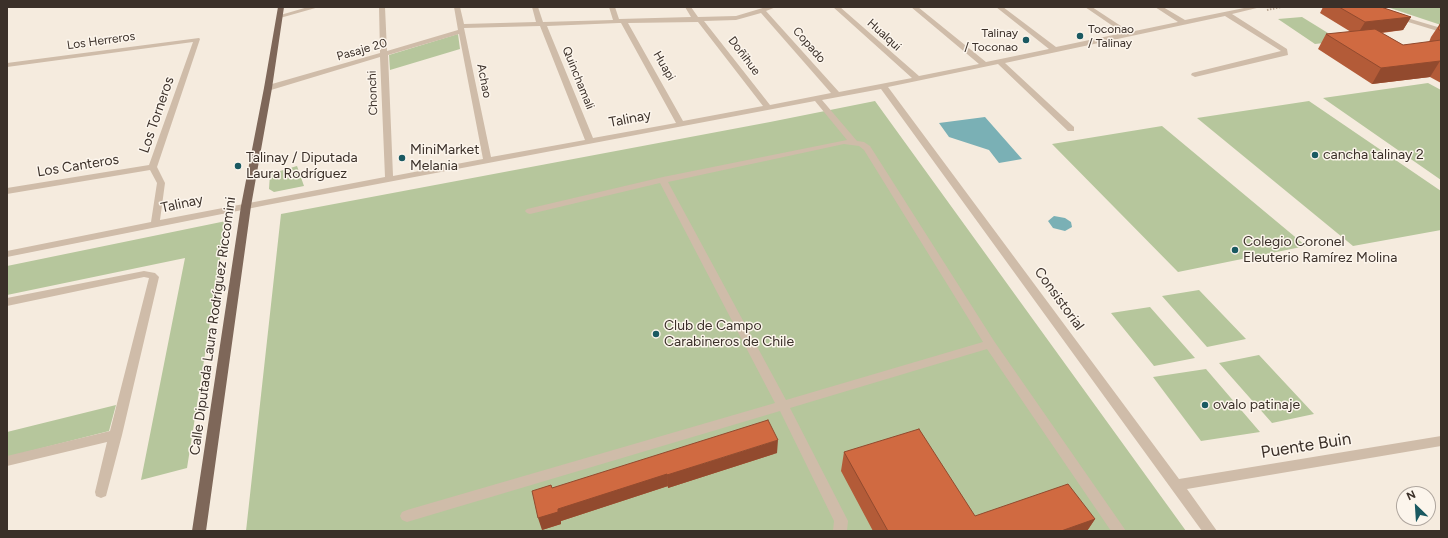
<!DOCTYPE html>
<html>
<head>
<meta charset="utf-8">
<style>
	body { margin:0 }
	#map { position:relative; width:1448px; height:538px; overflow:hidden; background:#f5ebde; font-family:Figtree,sans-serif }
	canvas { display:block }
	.frame { position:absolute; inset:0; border:8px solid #3b3029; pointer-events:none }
	.north { position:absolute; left:1396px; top:486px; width:40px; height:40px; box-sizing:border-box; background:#fcf5ec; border:1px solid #afa69e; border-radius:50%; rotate:335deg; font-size:11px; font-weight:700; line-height:16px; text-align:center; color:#3b3029 }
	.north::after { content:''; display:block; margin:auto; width:14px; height:18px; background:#1a5961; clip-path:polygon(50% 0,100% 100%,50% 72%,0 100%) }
</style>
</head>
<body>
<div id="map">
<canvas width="1448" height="538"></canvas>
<div class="frame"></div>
<div class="north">N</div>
</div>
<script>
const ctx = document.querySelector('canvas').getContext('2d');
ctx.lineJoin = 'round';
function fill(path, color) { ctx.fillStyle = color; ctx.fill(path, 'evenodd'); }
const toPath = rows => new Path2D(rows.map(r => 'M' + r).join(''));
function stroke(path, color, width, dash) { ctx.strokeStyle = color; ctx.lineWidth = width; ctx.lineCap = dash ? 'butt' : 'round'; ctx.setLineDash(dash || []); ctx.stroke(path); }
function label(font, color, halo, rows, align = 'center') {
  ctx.font = font + ' Figtree,sans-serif'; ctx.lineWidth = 3; ctx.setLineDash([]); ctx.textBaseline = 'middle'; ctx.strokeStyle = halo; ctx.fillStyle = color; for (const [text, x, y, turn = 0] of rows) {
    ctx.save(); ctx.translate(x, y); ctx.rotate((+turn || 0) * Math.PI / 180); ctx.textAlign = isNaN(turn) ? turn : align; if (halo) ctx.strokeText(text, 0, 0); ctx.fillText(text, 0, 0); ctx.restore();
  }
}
const green = toPath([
	[1387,7,1441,7,1441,25],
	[1302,17,1341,41,1315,44,1278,19],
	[458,34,460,49,390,70,389,55],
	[1428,83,1441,90,1441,180,1323,98],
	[875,101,1186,531,246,531,281,214,770,122],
	[1309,101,1441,191,1441,230,1353,246,1197,118],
	[1162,126,1306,246,1178,272,1052,144],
	[297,166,304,186,274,192,269,189,270,174],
	[226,221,187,468,141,480,185,258,7,295,7,266],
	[1199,290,1246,339,1207,347,1162,296],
	[1150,307,1195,358,1154,366,1111,313],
	[1259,355,1314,414,1272,423,1219,363],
	[1206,369,1260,432,1201,441,1153,377],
	[116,405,109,431,7,457,7,432]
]);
const water = toPath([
	[985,117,1022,159,999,163,989,150,949,137,939,123],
	[1054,216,1065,218,1071,222,1072,227,1065,231,1053,228,1048,221]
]);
const path = toPath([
	[1267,10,1281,7]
]);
const minor = toPath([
	[308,7,319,7,280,18,277,16,308,7],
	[379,7,385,7,387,51,458,30,454,7,460,7,464,24,536,22,532,7,538,7,543,22,613,20,609,7,615,7,619,19,691,17,685,7,691,7,698,17,736,16,766,7,776,7,766,11,839,92,912,78,833,7,840,7,919,76,979,64,911,7,918,7,986,62,1049,49,996,7,1003,7,1056,47,1123,33,1085,7,1092,7,1130,32,1178,22,1155,7,1163,7,1185,20,1249,7,1261,7,1232,14,1287,49,1288,55,1195,77,1191,75,1192,73,1281,51,1225,16,1005,63,1074,127,1074,131,1068,131,998,64,888,87,1179,479,1441,436,1441,446,1187,489,1217,531,1202,531,881,89,822,100,857,141,864,142,870,146,994,341,1126,531,1111,531,987,349,790,408,846,517,848,521,847,531,833,531,834,521,780,411,407,522,402,520,400,516,402,512,407,510,775,403,660,183,530,214,527,213,525,211,527,209,663,177,847,140,815,101,267,205,7,257,7,251,151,222,157,183,150,170,7,194,7,188,149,165,193,42,7,67,7,63,199,38,200,39,157,167,165,183,160,220,385,177,380,57,271,90,265,90,264,88,265,86,380,53,379,7],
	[761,13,831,93,770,105,704,21,736,20,761,13],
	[698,22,763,106,683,121,628,23,698,22],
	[619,23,621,23,676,123,593,138,547,26,619,23],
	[540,26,585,140,491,157,464,28,540,26],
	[459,34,483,159,393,176,388,55,459,34],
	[844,144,859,146,864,150,983,342,786,400,668,182,844,144],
	[1397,15,1441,28,1441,32,1395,18,1394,17,1397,15],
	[144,271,155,273,159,277,122,435,106,496,101,498,96,496,95,492,107,442,7,466,7,456,110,431,149,278,144,277,7,306,7,298,144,271]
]);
const major = toPath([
	[278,7,284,7,272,88,251,206,206,531,192,531,241,206,264,88,278,7]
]);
const wall = toPath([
	[1323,7,1381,7,1411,17,1403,30,1382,33,1403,45,1429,42,1431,37,1441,22,1441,83,1430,77,1372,84,1318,49,1326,34,1351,32,1320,13],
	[844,452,975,516,1095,519,1087,531,873,531,841,471],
	[777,453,668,488,668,486,561,521,561,524,542,530,552,488]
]);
const shadedWall = toPath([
	[1411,17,1403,30,1357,35,1365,22],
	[1440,61,1430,77,1372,84,1381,68],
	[778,440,777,453,668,488,667,475],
	[667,474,668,486,561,521,561,524,542,530,538,518,558,509],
	[1095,519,1087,531,1061,531]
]);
const building = toPath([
	[1339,7,1381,7,1411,17,1365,22,1339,7],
	[1441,22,1441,31,1438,29,1441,22],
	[1375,29,1403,45,1441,40,1441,62,1440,61,1381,68,1326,34,1375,29],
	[768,420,778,440,667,475,667,474,558,509,558,512,538,518,532,491,551,485,552,488,768,420],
	[919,429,975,516,1068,484,1095,519,1061,531,888,531,844,452,919,429]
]);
const markers = [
	[1080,36,4,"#1a5961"],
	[1026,40,4,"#1a5961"],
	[1315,155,4,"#1a5961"],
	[402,158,4,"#1a5961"],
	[238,166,4,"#1a5961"],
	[1235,250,4,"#1a5961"],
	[656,334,4,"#1a5961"],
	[1205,405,4,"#1a5961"]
];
const farPoinames = [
	["Toconao",1088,29],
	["/ Talinay",1088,43],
	["Talinay",1018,33,"right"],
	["/ Toconao",1018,47,"right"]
];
const farStreetnames = [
	["Hualqui",884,35,42],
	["Los Herreros",101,41,-8],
	["Copado",809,45,49],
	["Pasaje 20",362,50,-16],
	["Doñihue",744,56,53],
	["Huapi",664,66,60],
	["Quinchamali",578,78,68],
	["Achao",484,81,79],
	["Chonchi",373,93,-92]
];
const streetNames = [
	["Los Torneros",157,115,-71],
	["Talinay",630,119,-11],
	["Los Canteros",78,166,-9],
	["Talinay",182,204,-12],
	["Consistorial",1059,299,54],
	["Calle Diputada Laura Rodríguez Riccomini",213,326,-82]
];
const poiNames = [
	["MiniMarket",410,150],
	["Melania",410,166],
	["cancha talinay 2",1323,155],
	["Talinay / Diputada",246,158],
	["Laura Rodríguez",246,174],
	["Colegio Coronel",1243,242],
	["Eleuterio Ramírez Molina",1243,258],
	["Club de Campo",664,326],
	["Carabineros de Chile",664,342],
	["ovalo patinaje",1213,405]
];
const nearStreetnames = [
	["Puente Buin",1306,446,-9]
];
fill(green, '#b6c69c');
fill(water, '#7ab0b5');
stroke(path, '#bba692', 2, [1.5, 1.5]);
fill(minor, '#cfbca9');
fill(major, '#7e6759');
fill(wall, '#b35b38');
fill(shadedWall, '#924a2e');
fill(building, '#d06a41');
stroke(building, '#924a2e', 1);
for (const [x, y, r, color] of markers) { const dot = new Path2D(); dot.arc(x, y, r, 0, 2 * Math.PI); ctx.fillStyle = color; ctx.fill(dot); stroke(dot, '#fcf5ec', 1.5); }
label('12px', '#3b3029', '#fcf5ec', farPoinames, 'left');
label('12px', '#3b3029', '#fcf5ec', farStreetnames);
label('14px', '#3b3029', '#fcf5ec', streetNames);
label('14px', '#3b3029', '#fcf5ec', poiNames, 'left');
label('17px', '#3b3029', '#fcf5ec', nearStreetnames);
</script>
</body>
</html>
